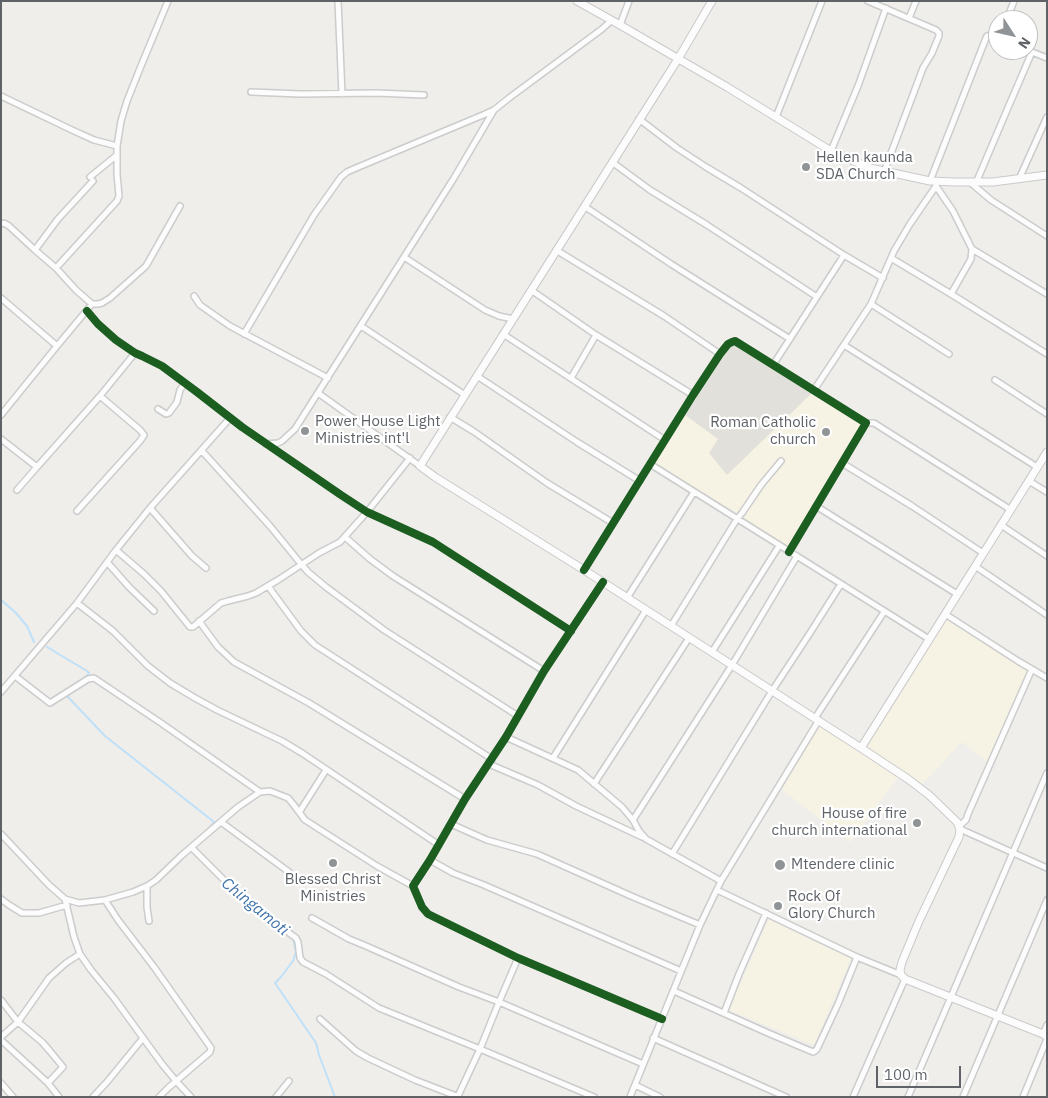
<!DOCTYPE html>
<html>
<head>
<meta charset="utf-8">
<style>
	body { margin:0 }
	#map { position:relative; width:1048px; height:1098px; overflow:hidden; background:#efeeea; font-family:"IBM Plex Sans",sans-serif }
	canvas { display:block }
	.frame { position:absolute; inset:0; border:2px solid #5f6368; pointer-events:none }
	.north { position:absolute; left:988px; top:10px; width:50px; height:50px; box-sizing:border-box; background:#fff; border:1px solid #bfc1c3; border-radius:50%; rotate:125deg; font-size:14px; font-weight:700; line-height:20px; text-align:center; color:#5f6368 }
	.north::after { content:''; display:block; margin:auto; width:18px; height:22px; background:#919496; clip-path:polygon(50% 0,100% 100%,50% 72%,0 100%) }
	.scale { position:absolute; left:876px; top:1066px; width:85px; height:22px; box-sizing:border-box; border:2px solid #5f6368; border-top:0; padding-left:6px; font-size:15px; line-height:18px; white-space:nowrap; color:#5f6368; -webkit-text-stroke:4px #fff; paint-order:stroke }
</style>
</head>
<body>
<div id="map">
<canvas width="1048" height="1098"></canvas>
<div class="frame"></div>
<div class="north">N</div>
<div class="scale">100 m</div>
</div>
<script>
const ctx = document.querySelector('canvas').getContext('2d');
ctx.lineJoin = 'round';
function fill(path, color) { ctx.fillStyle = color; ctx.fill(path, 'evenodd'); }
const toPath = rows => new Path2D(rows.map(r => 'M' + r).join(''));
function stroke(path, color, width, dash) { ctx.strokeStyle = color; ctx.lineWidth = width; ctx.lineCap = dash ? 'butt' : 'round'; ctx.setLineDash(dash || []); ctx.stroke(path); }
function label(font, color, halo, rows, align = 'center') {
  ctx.font = font + ' "IBM Plex Sans",sans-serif'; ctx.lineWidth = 4.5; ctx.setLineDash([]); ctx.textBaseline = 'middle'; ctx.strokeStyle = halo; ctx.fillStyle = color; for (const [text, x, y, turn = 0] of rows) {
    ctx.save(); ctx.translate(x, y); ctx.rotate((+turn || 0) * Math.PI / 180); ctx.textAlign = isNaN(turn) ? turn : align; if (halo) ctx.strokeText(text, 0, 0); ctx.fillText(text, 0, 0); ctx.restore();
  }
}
const commercial = toPath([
	[816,389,868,425,792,551,652,463,685,415,718,439],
	[947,614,1033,670,991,765,962,742,920,786,901,773,850,842,781,789,822,721,863,747],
	[769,919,851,959,814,1045,729,1010]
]);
const education = toPath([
	[733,343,775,360,816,389,727,475,709,453,718,439,685,415]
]);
const stream = toPath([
	[1,600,15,612,27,626,34,642],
	[47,647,87,671,89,673,85,678],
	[67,696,105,736,214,822,207,831],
	[293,938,296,952,293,961,281,977,275,983,316,1043,319,1055,335,1097]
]);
const street = toPath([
	[338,1,342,94],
	[868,1,936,30,939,33,939,36,932,53,923,68,884,172],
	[909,18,916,1],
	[1007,19,1014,1],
	[620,25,629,1],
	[1027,50,1047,58],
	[251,92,300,94,376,93,424,95],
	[1,96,72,130,94,140,117,146],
	[776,117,822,1],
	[639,119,677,148,706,167,741,188,844,255,883,278],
	[831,151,858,86,886,8],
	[612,162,650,190,707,225,817,297],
	[90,177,117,155],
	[1019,179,1047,117],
	[930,181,986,38,987,36,992,35,998,38],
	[971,183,991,200,1047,236],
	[976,183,1007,110,1032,52],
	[936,186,953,211,972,249,971,259,951,294],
	[584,206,671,264,790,339],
	[1,224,4,223,9,226,35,250,56,268,76,290,92,304,98,304,102,303,110,298,146,266,180,206],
	[972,249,1047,294],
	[35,250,58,219,93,181],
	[556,250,664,316,720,354],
	[404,257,485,310,499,316,513,319],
	[891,258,951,294,1047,354],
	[56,268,117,201,119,196,117,174,117,146,121,121,127,101,141,66,168,1],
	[531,290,596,335,693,395],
	[194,296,200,305,230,326,328,378],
	[1,298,57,346],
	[871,304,949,354],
	[87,311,98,324,116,340,135,353,142,356,162,366,197,392,242,427,341,495,367,512,433,542,571,631],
	[361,326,465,395],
	[244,334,314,215,341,177,347,172,356,168,483,115,494,110],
	[503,334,665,440],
	[844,345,1037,467],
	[773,365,844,255],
	[477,376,577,442,640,481],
	[571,378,596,335],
	[995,380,1047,414],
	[814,390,871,304,894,251,910,224,936,186,937,181],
	[318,393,420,466],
	[158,409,166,414,169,413,177,402,180,390,185,383],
	[1,415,57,346,92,304],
	[450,417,473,431,547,483,613,523],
	[866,423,874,423,1011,510],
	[1,439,37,467,100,396,135,353],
	[266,444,278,443,282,441,295,429,454,178,494,110,509,98,602,29,612,20],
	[202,451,270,526,301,564,308,572,326,587,384,630,518,716],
	[842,463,912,506,983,553],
	[650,464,929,639],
	[1029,481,1047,492],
	[17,490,37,467],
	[816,506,957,594],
	[150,508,192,556,206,568],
	[77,511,140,441,144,435,140,430,100,396],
	[1001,525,1047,556],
	[345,537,370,559,393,576,544,671],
	[116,550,144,574,161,591,190,627,193,627,221,603,228,601,248,596,256,593,278,580,319,553,340,542,367,512,410,458],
	[107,562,129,587,154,611],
	[975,566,1047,615],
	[584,570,693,395,720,354,728,344,732,342,735,341,866,423,789,552],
	[603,582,544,671,506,737,465,799,430,860,413,886,422,907,428,914,518,958,662,1019],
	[268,586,301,631,315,645,492,759],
	[627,598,694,492],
	[77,603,113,631,148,666,170,683,195,698,217,710,282,741,302,753,439,845],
	[945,614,1018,661,1047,678],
	[199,621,218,647,234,662,309,703,465,799],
	[671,626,737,519,742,513,761,485,781,461],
	[712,652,779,546],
	[15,676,50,703,88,679,94,678,161,723,260,792],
	[1,692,77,603,116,550,150,508,230,418],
	[815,718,884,612],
	[506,737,578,770,622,807,633,820,639,831,646,839,721,881],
	[553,758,646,610],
	[489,764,538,785,576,806,642,837],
	[594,784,689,638],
	[300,811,326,770],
	[633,820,732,665,797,556],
	[221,822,289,872],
	[451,824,487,840,537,854,631,896,700,925],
	[959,826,966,820,968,814,1032,669],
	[960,829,1047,868],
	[1,834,49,885,65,899,79,903,105,900,133,892,147,886,156,880,181,856,238,807,260,792,270,791,288,798,293,804,305,820,377,866,413,886],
	[192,848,245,901,296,938,298,942,300,958,303,962,326,974,379,1008,480,1049,594,1097],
	[672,854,772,691,810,633,841,584],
	[430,860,453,873,484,885,681,971],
	[147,886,147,907,149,921],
	[717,890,857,957,901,975],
	[1,899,9,905,22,913,39,913,67,905],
	[65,899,74,937,80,954,91,970,114,998,162,1064,176,1081,191,1097],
	[105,900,118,920,154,967,211,1048,210,1052,168,1088,159,1097],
	[312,918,349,939,366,946,459,987,499,1002,643,1064],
	[674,991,768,1033,813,1052,815,1051,817,1049,838,1004,857,957],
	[1,1000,18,1022,42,1042,49,1050,63,1067,48,1083],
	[724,1013,739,974,766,913],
	[320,1019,356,1051,368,1058,415,1080,459,1097],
	[1043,1034,1047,1025],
	[1,1037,18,1022,49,978,66,963,80,954],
	[653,1038,786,1097],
	[1,1040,48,1083,59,1097],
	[1,1083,13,1097],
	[635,1085,660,1097],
	[458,1096,480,1049,499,1002,518,958],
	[93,1097,107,1082,143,1038],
	[276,1097,289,1081],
	[630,1097,700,925,721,881,819,720],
	[853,1097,905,979],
	[908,1097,1047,773],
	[963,1097,1047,900],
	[1023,1097,1047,1039]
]);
const secondary = toPath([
	[577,1,620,25,727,87,831,151,870,168,930,181,955,182,993,182,1047,175],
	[712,1,678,59,420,466,435,477,584,570,861,748,908,779,929,795,957,822,960,829,959,837,919,921,902,962,900,970,901,975,905,979,1043,1034,1047,1037],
	[861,748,1047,452]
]);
const cycleway = toPath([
	[87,311,98,324,116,340,135,353,142,356,162,366,197,392,242,427,341,495,367,512,433,542,571,631],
	[584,570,693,395,720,354,728,344,732,342,735,341,866,423,789,552],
	[603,582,544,671,506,737,465,799,430,860,413,886,422,907,428,914,518,958,662,1019]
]);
const markers = [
	[806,167,5,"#919496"],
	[305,431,5,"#919496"],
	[826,432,5,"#919496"],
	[917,823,5,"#919496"],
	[333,863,5,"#919496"],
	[780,865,6,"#919496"],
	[778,906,5,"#919496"]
];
const poiNames = [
	["Hellen kaunda",816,158],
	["SDA Church",816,175],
	["Power House Light",315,422],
	["Ministries int'l",315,439],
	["Roman Catholic",816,423,"right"],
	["church",816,440,"right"],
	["House of fire",907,814,"right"],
	["church international",907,831,"right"],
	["Mtendere clinic",791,865],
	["Blessed Christ",333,880,"center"],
	["Ministries",333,897,"center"],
	["Rock Of",788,897],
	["Glory Church",788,914]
];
const waterNames = [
	["Chingamoti",255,907,39]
];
fill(commercial, '#f7f3e4');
fill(education, '#e2e0da');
stroke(stream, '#bfe0f9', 2);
stroke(street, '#cbcccc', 8);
stroke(secondary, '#cacacb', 9);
stroke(street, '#fdfcfc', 5);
stroke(secondary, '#fdfcfc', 7);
stroke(cycleway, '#1b5e20', 8);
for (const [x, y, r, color] of markers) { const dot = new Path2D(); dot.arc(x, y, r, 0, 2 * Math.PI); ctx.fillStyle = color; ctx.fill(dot); stroke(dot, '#fff', 2); }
label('15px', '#5f6368', '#fff', poiNames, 'left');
label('italic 16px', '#4174aa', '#fff', waterNames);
</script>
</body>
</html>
